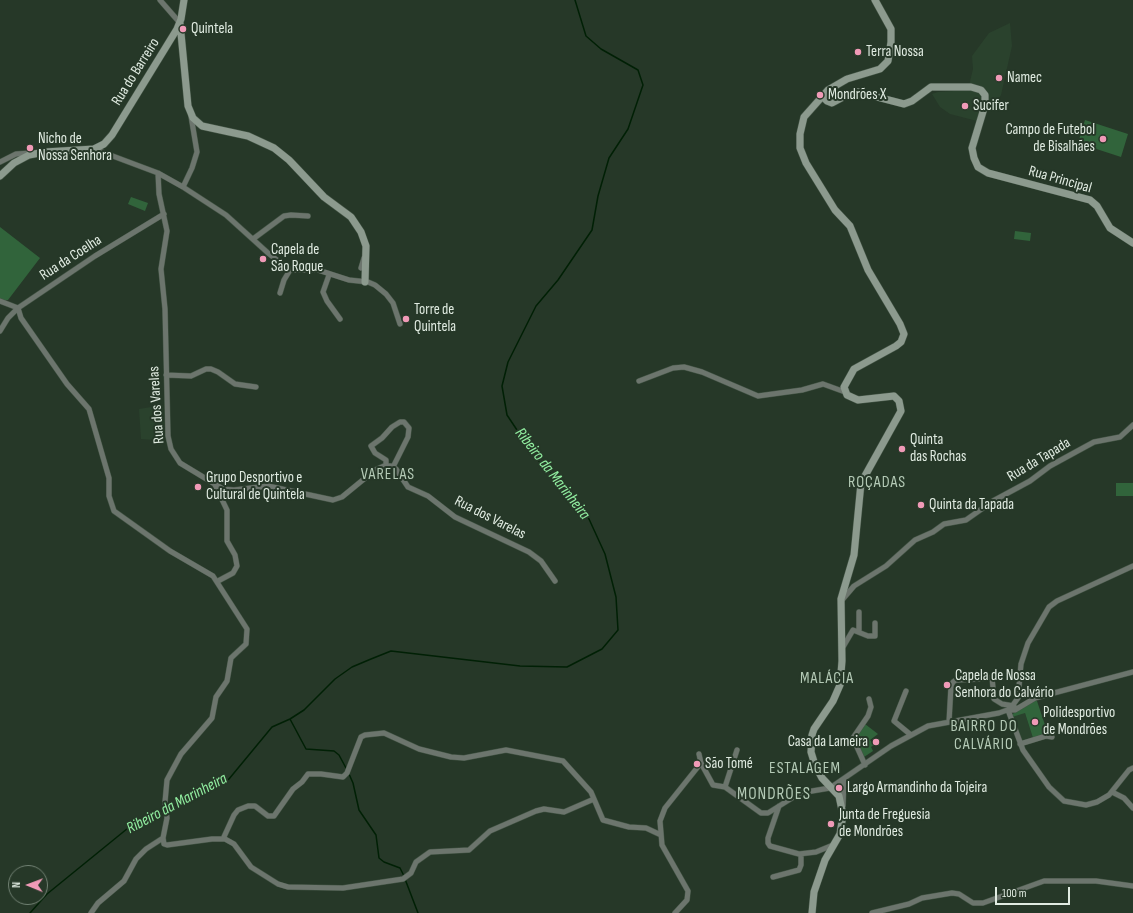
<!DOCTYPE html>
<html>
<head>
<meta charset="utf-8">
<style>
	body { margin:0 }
	#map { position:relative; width:1133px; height:913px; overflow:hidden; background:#263828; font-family:"Sofia Sans Condensed",sans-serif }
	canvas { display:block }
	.north { position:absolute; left:8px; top:865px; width:40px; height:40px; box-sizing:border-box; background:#263828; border:1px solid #708072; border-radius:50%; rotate:271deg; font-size:11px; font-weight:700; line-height:16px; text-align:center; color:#e0ebe1 }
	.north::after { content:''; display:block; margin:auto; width:14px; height:18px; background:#f09ab7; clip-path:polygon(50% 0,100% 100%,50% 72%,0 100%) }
	.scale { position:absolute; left:995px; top:887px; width:75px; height:18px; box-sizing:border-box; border:2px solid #e0ebe1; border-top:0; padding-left:5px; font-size:12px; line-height:14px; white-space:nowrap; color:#e0ebe1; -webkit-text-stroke:3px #263828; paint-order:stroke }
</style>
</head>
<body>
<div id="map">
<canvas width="1133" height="913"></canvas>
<div class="north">N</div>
<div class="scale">100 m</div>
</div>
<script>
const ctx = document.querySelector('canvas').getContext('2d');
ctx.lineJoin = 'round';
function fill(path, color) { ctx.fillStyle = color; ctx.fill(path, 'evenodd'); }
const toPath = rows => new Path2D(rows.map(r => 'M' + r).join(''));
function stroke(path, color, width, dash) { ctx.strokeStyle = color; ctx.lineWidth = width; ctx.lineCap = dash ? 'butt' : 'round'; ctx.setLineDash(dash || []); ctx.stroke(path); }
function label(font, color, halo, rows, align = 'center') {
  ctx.font = font + ' "Sofia Sans Condensed",sans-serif'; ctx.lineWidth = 4; ctx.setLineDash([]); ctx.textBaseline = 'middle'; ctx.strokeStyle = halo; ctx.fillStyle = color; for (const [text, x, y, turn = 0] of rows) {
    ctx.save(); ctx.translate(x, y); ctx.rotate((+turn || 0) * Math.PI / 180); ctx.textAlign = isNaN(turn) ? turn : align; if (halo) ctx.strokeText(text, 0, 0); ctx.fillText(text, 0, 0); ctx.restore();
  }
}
const built = toPath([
	[1010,23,1012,46,1001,95,994,105,977,121,950,114,940,107,932,94,938,92,968,90,973,69,972,56,989,33],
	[163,405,164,438,155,440,141,439,139,409],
	[1023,707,1033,738,1021,742,1010,715]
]);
const green = toPath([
	[1085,120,1128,134,1121,157,1078,143],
	[131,197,148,203,145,211,128,204],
	[0,227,40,258,8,300,0,300],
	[1015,231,1031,233,1030,241,1014,239],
	[1116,483,1133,483,1133,496,1116,496],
	[1034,701,1037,701,1048,734,1033,738,1025,713,1012,717,1011,715],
	[865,724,878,734,870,740,874,745,871,747,873,751,864,757,854,739]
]);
const stream = toPath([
	[290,719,306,749,334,751,339,755,346,768],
	[349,774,353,783,359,810,376,835,379,858,384,862,400,868,404,876],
	[167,809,229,779,272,727,290,719,304,710,335,679,352,667,371,659,391,651,520,666,567,667,602,649,618,630,616,597,605,554,589,519,571,495,535,457,507,415,502,386,508,362,536,306,558,280,592,230,598,196,609,158,628,129,643,85,638,70,601,49,586,36,575,0],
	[405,879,418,913],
	[30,913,47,894,133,824,164,810]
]);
const street = toPath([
	[160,0,180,23],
	[94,149,158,173,183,187,226,215,268,253,287,268,294,270,318,270,349,280,368,282,375,285,386,294,393,303,400,324],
	[0,162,16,154,31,153],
	[158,173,159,194,167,231,161,269,165,309,168,436,171,449,180,463,223,489,234,490,268,486,333,500,342,497,375,470,384,466,391,466,396,469,408,487,428,496,455,517,529,552,541,561,555,581],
	[183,187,192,168,197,152,191,116],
	[253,239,284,216,291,215,308,216],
	[361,268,364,258],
	[329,275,323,292,327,301,340,319],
	[280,293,284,280,290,270],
	[0,301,18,308,21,318,67,384,89,409,109,478,109,496,114,511,170,551,213,576,247,629,246,644,231,658,227,681,216,697,212,718,181,754,167,780,165,802,167,818,163,838,164,844,167,845,212,839,225,839,234,844,251,867,278,884,288,887,343,888,403,879,411,873,416,862,430,852,469,850,490,831,536,811,544,809,564,812,594,799],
	[0,331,8,318,18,308,95,256,164,214],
	[166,375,191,376,206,369,211,369,218,372,235,384,256,387],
	[639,381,673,368,684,367,702,372,758,396,802,390,823,384,845,392],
	[386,465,386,460,375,453,371,446,382,438,392,427,400,422,404,422,409,428,408,437,393,467],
	[215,485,227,510,227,541,235,555,237,566,233,573,218,581],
	[842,600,854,586,886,566,915,540,933,532,944,524,966,520,993,501,1030,481,1050,466,1094,442,1120,437,1133,425],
	[859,612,859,631],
	[843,647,853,630,868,636,875,636,875,623],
	[906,691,894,721,911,735],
	[1008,710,1023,750,1049,787,1064,801,1086,805,1097,802,1109,795,1129,770,1133,768],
	[1009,710,1015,710,1035,698,1133,672],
	[949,722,951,686,953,682,956,680,979,679,992,677,994,699,1002,704,1014,706],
	[1020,744,1046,736,1052,737],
	[699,754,701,763,713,785,725,787,761,813,768,813,800,793,830,788,891,746,928,726,999,713,1010,709,1018,698,1021,664,1028,643,1049,607,1057,601,1133,566],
	[865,765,853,738,868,716,871,707,869,699],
	[725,787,737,750],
	[1112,792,1124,798,1133,808],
	[779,806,768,838,768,843,770,846,799,854,816,852,833,845],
	[843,806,844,779],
	[223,839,234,815,238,810,248,806,255,806,268,816,274,816,293,789,302,782,308,774,321,774,343,777,347,773,361,737,365,735,384,733,419,749,451,757,464,758,506,750,563,761,591,792,603,820,629,827,646,828,661,835],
	[773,877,799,870,801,865,801,854],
	[91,913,98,903,124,881,136,859,146,849,163,838],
	[675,913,687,900,688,891,662,845,660,821,665,808,701,763],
	[872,913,909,904,922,898,952,893,959,894,973,903,983,903,1044,881,1096,881,1133,886]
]);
const secondary = toPath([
	[180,23,188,106,193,118,202,126,248,136,274,148,289,160,324,197,351,217,361,232,366,246,365,282],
	[822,96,827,101,832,103,847,95,858,92,904,104,912,101,931,87,971,87,981,90,985,95,985,105,972,148,974,158,978,167,988,173,1090,200,1097,206,1110,228,1133,243],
	[0,176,14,163,29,155,45,152,94,149,104,144,112,135,177,29,181,19,184,0],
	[812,913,814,892,825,860,840,834,843,815,839,796,822,778,815,765,811,752,812,735,814,729,833,701,840,685,842,661,841,599,854,555,861,483,901,411,899,401,894,396,858,400,847,395,844,387,854,369,896,346,901,342,904,334,900,324,868,270,850,226,835,210,806,163,800,148,800,134,804,117,828,90,847,79,880,69,888,61,891,42,891,29,875,0]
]);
const markers = [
	[183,29,4,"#f09ab7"],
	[858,52,4,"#f09ab7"],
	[999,78,4,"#f09ab7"],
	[820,95,4,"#f09ab7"],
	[965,106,4,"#f09ab7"],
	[1103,139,4,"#f09ab7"],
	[30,148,4,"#f09ab7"],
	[263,259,4,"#f09ab7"],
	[406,319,4,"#f09ab7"],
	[902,449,4,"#f09ab7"],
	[198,487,4,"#f09ab7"],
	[921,505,4,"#f09ab7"],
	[947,685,4,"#f09ab7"],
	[1035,722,4,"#f09ab7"],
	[876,742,4,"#f09ab7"],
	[697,764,4,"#f09ab7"],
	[839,788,4,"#f09ab7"],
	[831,824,4,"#f09ab7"]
];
const poiNames = [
	["Quintela",191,29],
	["Terra Nossa",866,52],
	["Namec",1007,78],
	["Mondrões X",828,95],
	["Sucifer",973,106],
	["Campo de Futebol",1095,130,"right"],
	["de Bisalhães",1095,147,"right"],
	["Nicho de",38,139],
	["Nossa Senhora",38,156],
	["Capela de",271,250],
	["São Roque",271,267],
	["Torre de",414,310],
	["Quintela",414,327],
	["Quinta",910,440],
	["das Rochas",910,457],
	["Grupo Desportivo e",206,478],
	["Cultural de Quintela",206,495],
	["Quinta da Tapada",929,505],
	["Capela de Nossa",955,676],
	["Senhora do Calvário",955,693],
	["Polidesportivo",1043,713],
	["de Mondrões",1043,730],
	["Casa da Lameira",868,742,"right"],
	["São Tomé",705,764],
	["Largo Armandinho da Tojeira",847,788],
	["Junta de Freguesia",839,815],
	["de Mondrões",839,832]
];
const streetNames = [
	["Rua do Barreiro",136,72,-58],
	["Rua Principal",1060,180,16],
	["Rua da Coelha",71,258,-33],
	["Rua dos Varelas",157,405,-94],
	["Rua da Tapada",1039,460,-31],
	["Rua dos Varelas",490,518,27]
];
const waterNames = [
	["Ribeiro da Marinheira",552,474,52],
	["Ribeiro da Marinheira",177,804,-28]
];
const neighbourhoodNames = [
	["VARELAS",388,475],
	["ROÇADAS",877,483],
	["MALÁCIA",827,679],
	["BAIRRO DO",984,727],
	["CALVÁRIO",984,745],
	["ESTALAGEM",805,769]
];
const quarterNames = [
	["MONDRÕES",774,795]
];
fill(built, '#2a422d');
fill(green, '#31643b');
stroke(stream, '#002005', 1.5);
stroke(street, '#445546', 6);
stroke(secondary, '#445546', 8);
stroke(street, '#6c756d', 5);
stroke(secondary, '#8c9a8e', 7);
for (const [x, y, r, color] of markers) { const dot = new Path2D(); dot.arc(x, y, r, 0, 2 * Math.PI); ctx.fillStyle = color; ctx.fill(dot); stroke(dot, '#263828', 1.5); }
label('15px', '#e0ebe1', '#263828', poiNames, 'left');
label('15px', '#e0ebe1', '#263828', streetNames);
label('italic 16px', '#92efa1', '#263828', waterNames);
ctx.letterSpacing = '1px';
label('16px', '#b4cab6', '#263828', neighbourhoodNames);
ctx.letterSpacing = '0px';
ctx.letterSpacing = '1px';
label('17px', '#b4cab6', '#263828', quarterNames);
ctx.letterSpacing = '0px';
</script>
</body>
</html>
